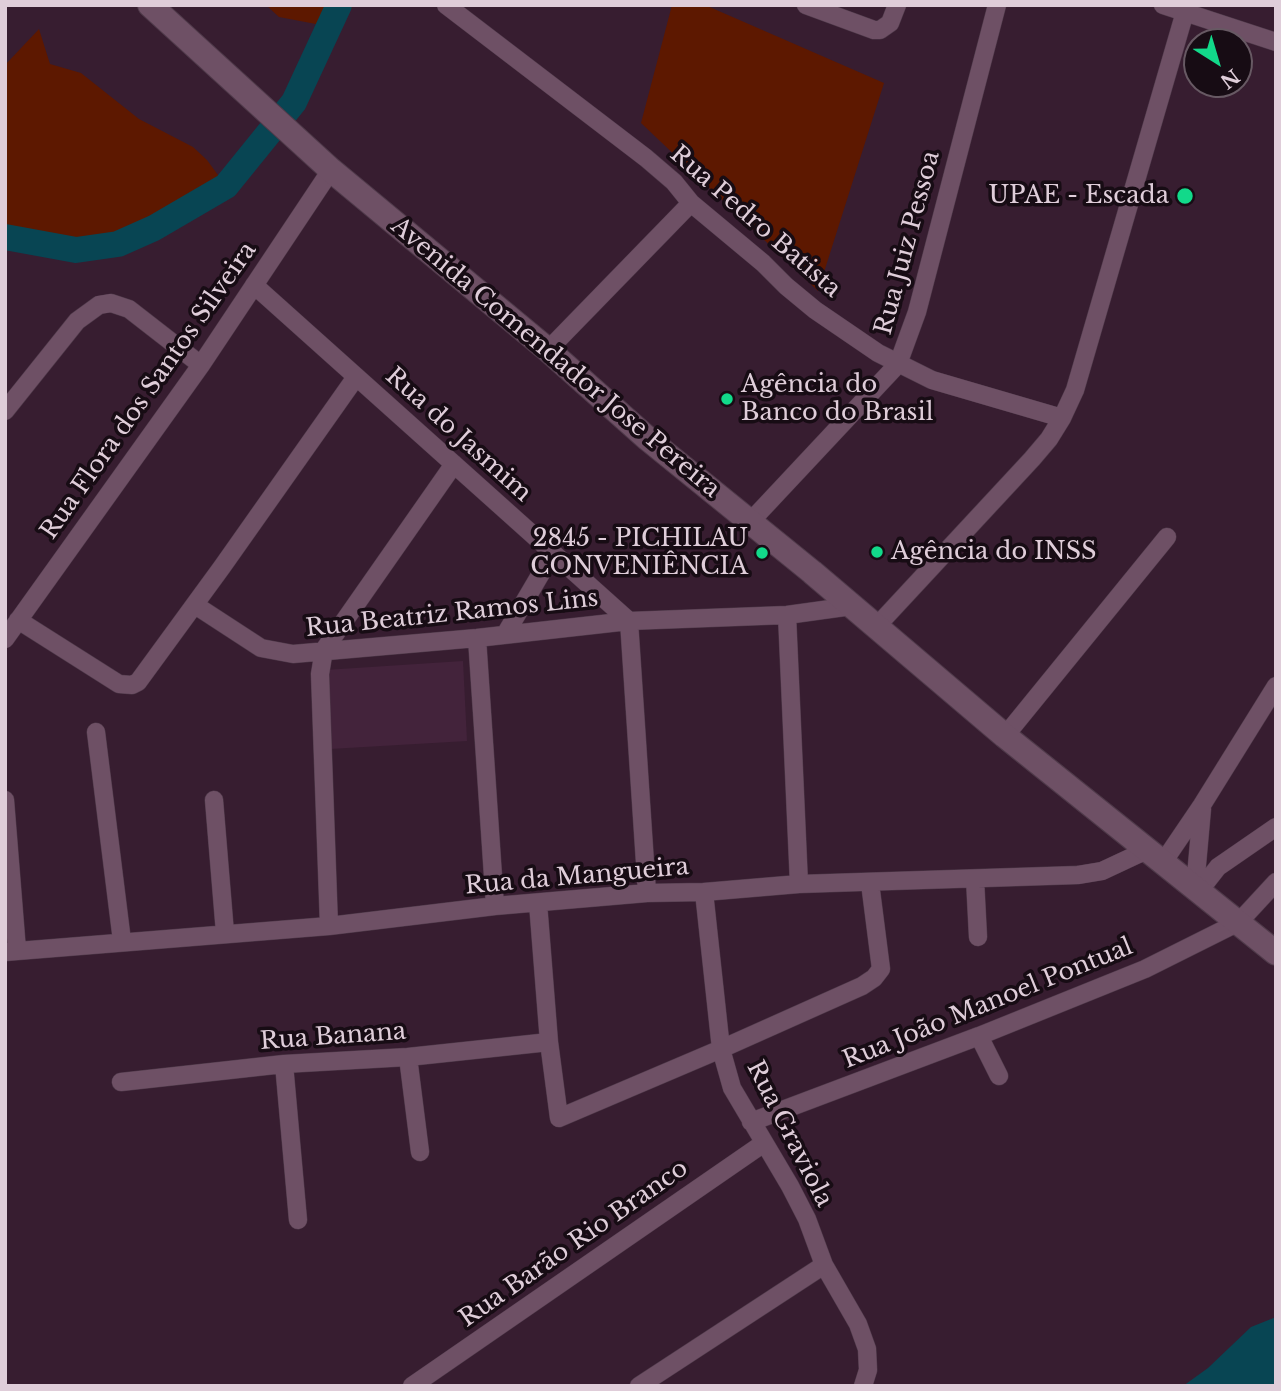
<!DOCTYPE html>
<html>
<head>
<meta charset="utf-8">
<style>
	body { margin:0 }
	#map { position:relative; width:1281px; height:1391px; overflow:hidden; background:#371d30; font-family:"Libre Baskerville",serif }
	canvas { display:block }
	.frame { position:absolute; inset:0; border:7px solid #dfcdd9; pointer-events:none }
	.north { position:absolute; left:1183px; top:28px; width:70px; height:70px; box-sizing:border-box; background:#170c14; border:2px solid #675963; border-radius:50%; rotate:143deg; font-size:19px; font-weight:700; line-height:28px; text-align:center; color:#dfcdd9 }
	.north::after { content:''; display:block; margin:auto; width:24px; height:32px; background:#12d98a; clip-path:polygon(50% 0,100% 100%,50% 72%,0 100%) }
</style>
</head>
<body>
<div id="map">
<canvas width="1281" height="1391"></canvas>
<div class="frame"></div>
<div class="north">N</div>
</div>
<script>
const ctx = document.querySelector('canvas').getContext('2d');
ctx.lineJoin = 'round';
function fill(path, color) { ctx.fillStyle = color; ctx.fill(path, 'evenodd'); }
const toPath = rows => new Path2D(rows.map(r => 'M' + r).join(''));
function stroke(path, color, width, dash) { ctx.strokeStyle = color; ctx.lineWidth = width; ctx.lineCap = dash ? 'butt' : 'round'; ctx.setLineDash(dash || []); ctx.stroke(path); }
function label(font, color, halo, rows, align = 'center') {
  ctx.font = font + ' "Libre Baskerville",serif'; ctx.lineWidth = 7; ctx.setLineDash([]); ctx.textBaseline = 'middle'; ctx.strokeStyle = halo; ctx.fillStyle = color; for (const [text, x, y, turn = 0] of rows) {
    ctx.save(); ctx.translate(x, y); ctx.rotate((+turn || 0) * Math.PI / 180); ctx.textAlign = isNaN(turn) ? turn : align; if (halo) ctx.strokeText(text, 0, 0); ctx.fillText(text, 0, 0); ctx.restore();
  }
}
const built = toPath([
	[463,661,467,741,330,749,325,670]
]);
const green = toPath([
	[266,5,354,5,337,28,279,17],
	[672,5,705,5,884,83,818,291,641,123],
	[39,29,50,64,81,73,139,119,193,147,207,160,226,186,154,228,118,244,76,250,5,237,5,65]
]);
const water = toPath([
	[1276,1317,1276,1386,1183,1386,1208,1368,1251,1327]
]);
const river = toPath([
	[5,237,76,250,118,244,154,228,226,186,294,102,339,5]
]);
const street = toPath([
	[446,5,646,158,674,182,691,203,763,263,786,286,815,310,878,353,932,380,1062,418],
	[806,5,874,30,880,30,890,23,897,5],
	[1163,5,1276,42],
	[254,285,629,621,647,893],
	[548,350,691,203],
	[5,411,77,321,99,305,111,303,129,309,201,365],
	[750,522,898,364,917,312,997,5],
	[195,605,261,648,293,654,477,638,629,621,787,615,852,606],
	[787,615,799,884],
	[18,620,119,684,132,685,138,682,222,567,356,377],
	[876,627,1032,459,1049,439,1062,418,1075,390,1187,5],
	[506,633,553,553],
	[477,638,495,906],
	[5,639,201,365,331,170],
	[96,732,122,941],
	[1005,736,1167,537],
	[5,800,17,950],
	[214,800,225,933],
	[1164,861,1202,805,1276,686],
	[975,879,978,937],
	[1195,887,1202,809],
	[1200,890,1218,867,1276,827],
	[704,892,721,1049,732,1088,790,1186,807,1219,824,1265,858,1324,867,1349,868,1370,863,1386],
	[538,903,549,1042,559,1118,721,1049,862,986,874,978,881,969,870,883],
	[329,926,320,674,324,650,454,464],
	[5,952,329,926,495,906,647,893,704,892,799,884,1078,875,1102,871,1149,849],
	[979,1036,999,1076],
	[408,1057,420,1152],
	[284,1064,298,1220],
	[121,1082,284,1064,408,1057,549,1042],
	[751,1122,979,1036,1145,969,1239,922,1276,882],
	[412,1386,764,1143],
	[639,1386,824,1265]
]);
const secondary = toPath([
	[150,5,331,170,548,350,648,439,812,572,1005,736,1276,953]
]);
const markers = [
	[1185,196,9,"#12d98a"],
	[727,399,7,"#12d98a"],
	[877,552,7,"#12d98a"],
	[762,553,7,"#12d98a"]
];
const poiNames = [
	["UPAE - Escada",1169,196],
	["Agência do",741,385,"left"],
	["Banco do Brasil",741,413,"left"],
	["2845 - PICHILAU",748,539],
	["CONVENIÊNCIA",748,567],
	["Agência do INSS",891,552,"left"]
];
const streetNames = [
	["Rua Pedro Batista",755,222,41],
	["Rua Juiz Pessoa",908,243,-75],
	["Avenida Comendador Jose Pereira",555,358,40],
	["Rua Flora dos Santos Silveira",149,391,-55],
	["Rua do Jasmim",458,435,42],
	["Rua Beatriz Ramos Lins",452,614,-6],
	["Rua da Mangueira",577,877,-5],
	["Rua João Manoel Pontual",988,1004,-22],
	["Rua Banana",333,1037,-4],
	["Rua Graviola",789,1134,63],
	["Rua Barão Rio Branco",574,1244,-35]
];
fill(built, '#43233b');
fill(green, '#5d1800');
fill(water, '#084553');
stroke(river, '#084553', 26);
stroke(street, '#4f3a4a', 19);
stroke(secondary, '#4f3a4a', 26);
stroke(street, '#6e5065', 18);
stroke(secondary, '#6e5065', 24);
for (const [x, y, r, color] of markers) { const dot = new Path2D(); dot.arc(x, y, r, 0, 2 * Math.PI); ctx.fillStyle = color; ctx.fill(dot); stroke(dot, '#170c14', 2.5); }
label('24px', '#dfcdd9', '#170c14', poiNames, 'right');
label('24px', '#dfcdd9', '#170c14', streetNames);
</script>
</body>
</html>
